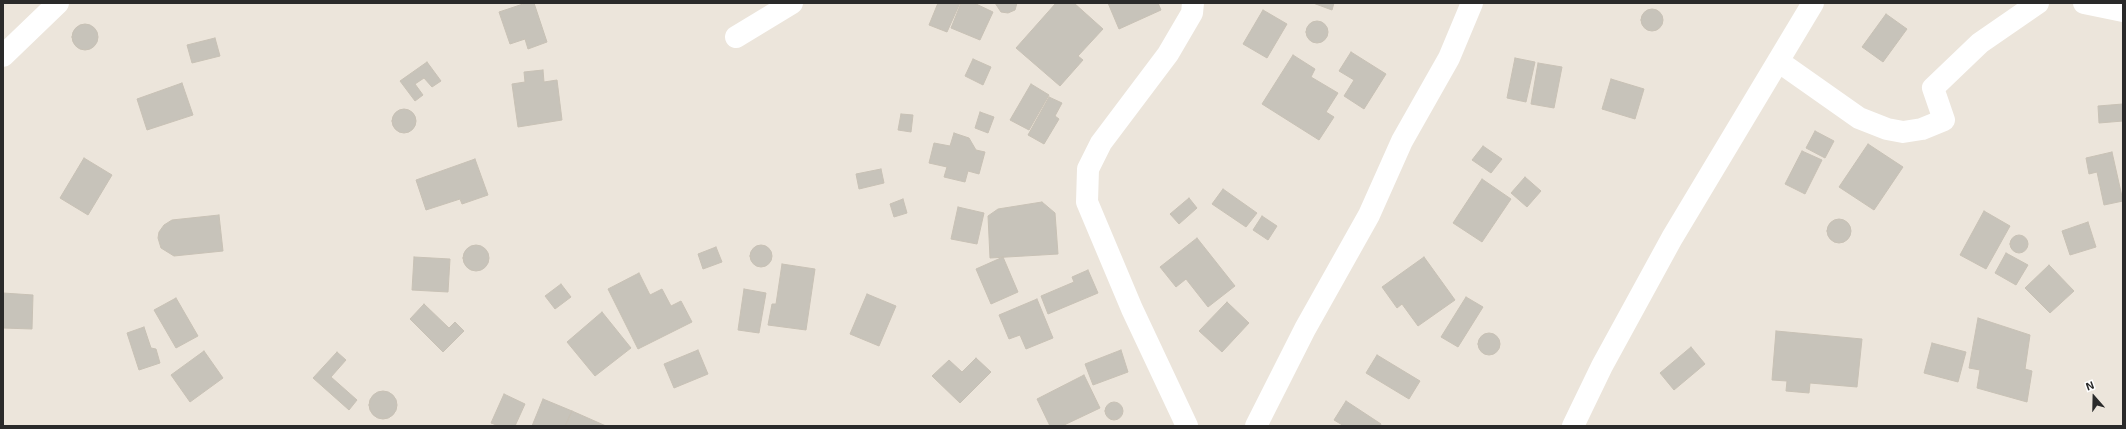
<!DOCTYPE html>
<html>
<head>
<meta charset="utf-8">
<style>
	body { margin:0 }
	#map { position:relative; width:2126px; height:429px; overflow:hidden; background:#ece5db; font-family:"Exo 2",sans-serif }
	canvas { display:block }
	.frame { position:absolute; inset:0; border:4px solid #2a2a2a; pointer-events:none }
	.north { position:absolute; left:2074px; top:377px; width:40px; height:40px; -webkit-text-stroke:3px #fff; paint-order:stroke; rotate:340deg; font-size:11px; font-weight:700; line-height:16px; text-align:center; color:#2a2a2a }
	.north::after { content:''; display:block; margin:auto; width:14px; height:18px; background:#2a2a2a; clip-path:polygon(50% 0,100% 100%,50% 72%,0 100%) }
</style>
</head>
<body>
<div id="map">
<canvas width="2126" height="429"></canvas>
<div class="frame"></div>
<div class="north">N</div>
</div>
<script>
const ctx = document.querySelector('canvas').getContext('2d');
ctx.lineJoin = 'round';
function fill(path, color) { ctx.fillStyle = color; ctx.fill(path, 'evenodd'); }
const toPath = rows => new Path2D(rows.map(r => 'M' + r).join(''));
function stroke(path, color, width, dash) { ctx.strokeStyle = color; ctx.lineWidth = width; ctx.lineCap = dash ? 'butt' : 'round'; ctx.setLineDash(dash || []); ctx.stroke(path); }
const building = toPath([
	[526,3,534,3,547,42,528,49,525,39,510,44,499,12,526,3],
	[938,3,960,3,947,32,929,25,938,3],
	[961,3,974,3,993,12,980,40,951,28,961,3],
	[995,3,1017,3,1015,10,1008,13,1001,12,995,3],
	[1056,3,1074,3,1103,29,1078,56,1083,60,1060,86,1016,48,1056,3],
	[1108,3,1158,3,1161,10,1119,29,1108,3],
	[1313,3,1334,3,1332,10,1313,3],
	'1641 20a11 11 0 1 1 22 0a11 11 0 1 1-22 0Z',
	[1263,10,1287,24,1267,58,1243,44,1263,10],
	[1886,14,1907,29,1883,62,1862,47,1886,14],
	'1306 32a11 11 0 1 1 22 0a11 11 0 1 1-22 0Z',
	'72 37a13 13 0 1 1 26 0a13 13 0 1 1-26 0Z',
	[215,38,220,56,192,63,187,45,215,38],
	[1351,52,1386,74,1364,109,1344,96,1354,80,1339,71,1351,52],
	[1293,55,1315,69,1311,77,1338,93,1326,112,1334,117,1319,140,1262,104,1293,55],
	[1515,58,1535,62,1526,102,1507,98,1515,58],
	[973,59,991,67,983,85,965,76,973,59],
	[427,62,441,81,432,87,424,78,415,84,423,95,415,101,400,81,427,62],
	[1538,63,1562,67,1554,108,1531,104,1538,63],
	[543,70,544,82,557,80,562,120,518,127,512,84,525,82,524,72,543,70],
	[1611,79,1644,89,1635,119,1602,109,1611,79],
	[182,83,193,115,147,130,137,99,182,83],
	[1031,84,1049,95,1029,130,1010,120,1031,84],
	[1049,97,1062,103,1055,116,1059,119,1044,144,1028,135,1049,97],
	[2123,104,2123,121,2099,123,2098,106,2123,104],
	'392 121a12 12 0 1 1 24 0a12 12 0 1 1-24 0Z',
	[980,112,994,117,988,133,975,128,980,112],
	[901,114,913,115,911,132,898,130,901,114],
	[1815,131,1834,141,1825,158,1806,148,1815,131],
	[954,133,969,138,976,150,985,152,979,174,968,171,965,182,944,177,947,167,929,163,934,143,950,146,954,133],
	[1868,144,1903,167,1874,210,1839,187,1868,144],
	[1483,146,1502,159,1491,173,1472,160,1483,146],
	[1802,151,1822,160,1805,194,1785,184,1802,151],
	[2112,152,2123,201,2104,205,2097,172,2089,174,2086,158,2112,152],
	[84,158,112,175,88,215,60,198,84,158],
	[475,159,488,195,462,204,460,199,426,210,416,180,475,159],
	[881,169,884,183,859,189,856,174,881,169],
	[1525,177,1541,191,1527,207,1511,193,1525,177],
	[1482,179,1511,199,1482,242,1453,223,1482,179],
	[1223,189,1257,213,1246,227,1212,204,1223,189],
	[1189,198,1197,208,1179,224,1170,214,1189,198],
	[903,199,907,213,894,217,890,204,903,199],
	[1042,202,1055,213,1058,254,990,258,988,216,998,209,1042,202],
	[958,207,984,213,977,244,951,239,958,207],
	[1984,211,2010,226,1986,269,1960,255,1984,211],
	[219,215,223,251,174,256,161,248,158,238,159,232,164,225,172,220,219,215],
	[1262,216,1277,226,1268,240,1253,230,1262,216],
	'1827 231a12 12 0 1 1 24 0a12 12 0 1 1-24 0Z',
	[2088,222,2096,247,2070,255,2062,231,2088,222],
	'2010 244a9 9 0 1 1 18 0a9 9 0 1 1-18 0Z',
	[1197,238,1235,286,1208,307,1186,279,1176,287,1160,267,1197,238],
	'463 258a13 13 0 1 1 26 0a13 13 0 1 1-26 0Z',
	'750 256a11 11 0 1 1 22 0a11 11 0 1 1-22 0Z',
	[716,247,722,262,703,269,698,254,716,247],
	[2006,253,2028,265,2016,285,1995,273,2006,253],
	[414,257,450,259,448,292,412,290,414,257],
	[1003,257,1018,292,991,304,976,269,1003,257],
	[1424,257,1455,300,1418,326,1402,304,1397,308,1382,287,1424,257],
	[782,264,815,269,806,330,768,325,772,304,776,304,782,264],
	[2049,265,2074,291,2050,313,2025,288,2049,265],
	[1088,270,1098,293,1048,314,1041,296,1074,282,1072,277,1088,270],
	[639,273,650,295,662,289,671,306,681,301,692,322,638,349,608,289,639,273],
	[561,284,571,297,555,309,545,296,561,284],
	[744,289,766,293,759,333,738,330,744,289],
	[3,293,33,295,32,329,3,328,3,293],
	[867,294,896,306,879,346,850,334,867,294],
	[1466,297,1483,307,1458,347,1441,337,1466,297],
	[176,298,198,336,176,348,154,310,176,298],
	[1037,299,1053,338,1026,349,1020,335,1009,339,999,315,1037,299],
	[1227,302,1249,323,1222,352,1199,331,1227,302],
	[424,304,449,328,455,322,464,331,443,352,410,319,424,304],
	[602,312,631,348,595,376,567,342,602,312],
	[1978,318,2030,335,2025,369,2032,371,2027,402,1977,388,1980,370,1969,368,1978,318],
	[144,327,151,348,156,349,160,363,139,370,127,333,144,327],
	[1776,331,1862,339,1857,387,1810,383,1809,393,1786,391,1787,381,1772,380,1776,331],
	'1478 344a11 11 0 1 1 22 0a11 11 0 1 1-22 0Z',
	[1932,343,1966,352,1958,382,1924,373,1932,343],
	[1691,347,1705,364,1674,390,1660,373,1691,347],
	[698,350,708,374,674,388,664,364,698,350],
	[1121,350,1128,372,1093,385,1085,364,1121,350],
	[204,351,223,378,190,402,171,375,204,351],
	[337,352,346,360,331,377,357,400,349,410,313,378,337,352],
	[1377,355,1420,381,1409,399,1366,373,1377,355],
	[976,358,991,372,960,403,932,376,949,360,962,372,976,358],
	[1084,375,1100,408,1062,426,1050,426,1037,399,1084,375],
	'369 405a14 14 0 1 1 28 0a14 14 0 1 1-28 0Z',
	[504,394,525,404,515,426,499,426,491,423,504,394],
	[543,399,572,411,565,426,532,426,543,399],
	[1346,401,1381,424,1380,426,1344,426,1334,420,1346,401],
	'1105 411a9 9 0 1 1 18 0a9 9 0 1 1-18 0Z',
	[572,411,606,426,565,426,572,411]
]);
const street = toPath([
	[2084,3,2123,11],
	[736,37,792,3],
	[3,56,58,3],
	[1778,61,1859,118,1887,129,1903,132,1922,129,1944,120,1933,88,1980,43,2038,3],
	[1187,426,1132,309,1087,202,1088,169,1101,143,1168,54,1192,13,1193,3],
	[1256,426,1305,329,1369,215,1402,141,1449,58,1472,3],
	[1573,426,1602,366,1672,238,1813,3]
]);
fill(building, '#c7c3ba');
stroke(building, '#c8c1b5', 1);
stroke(street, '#fff', 22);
</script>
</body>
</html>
